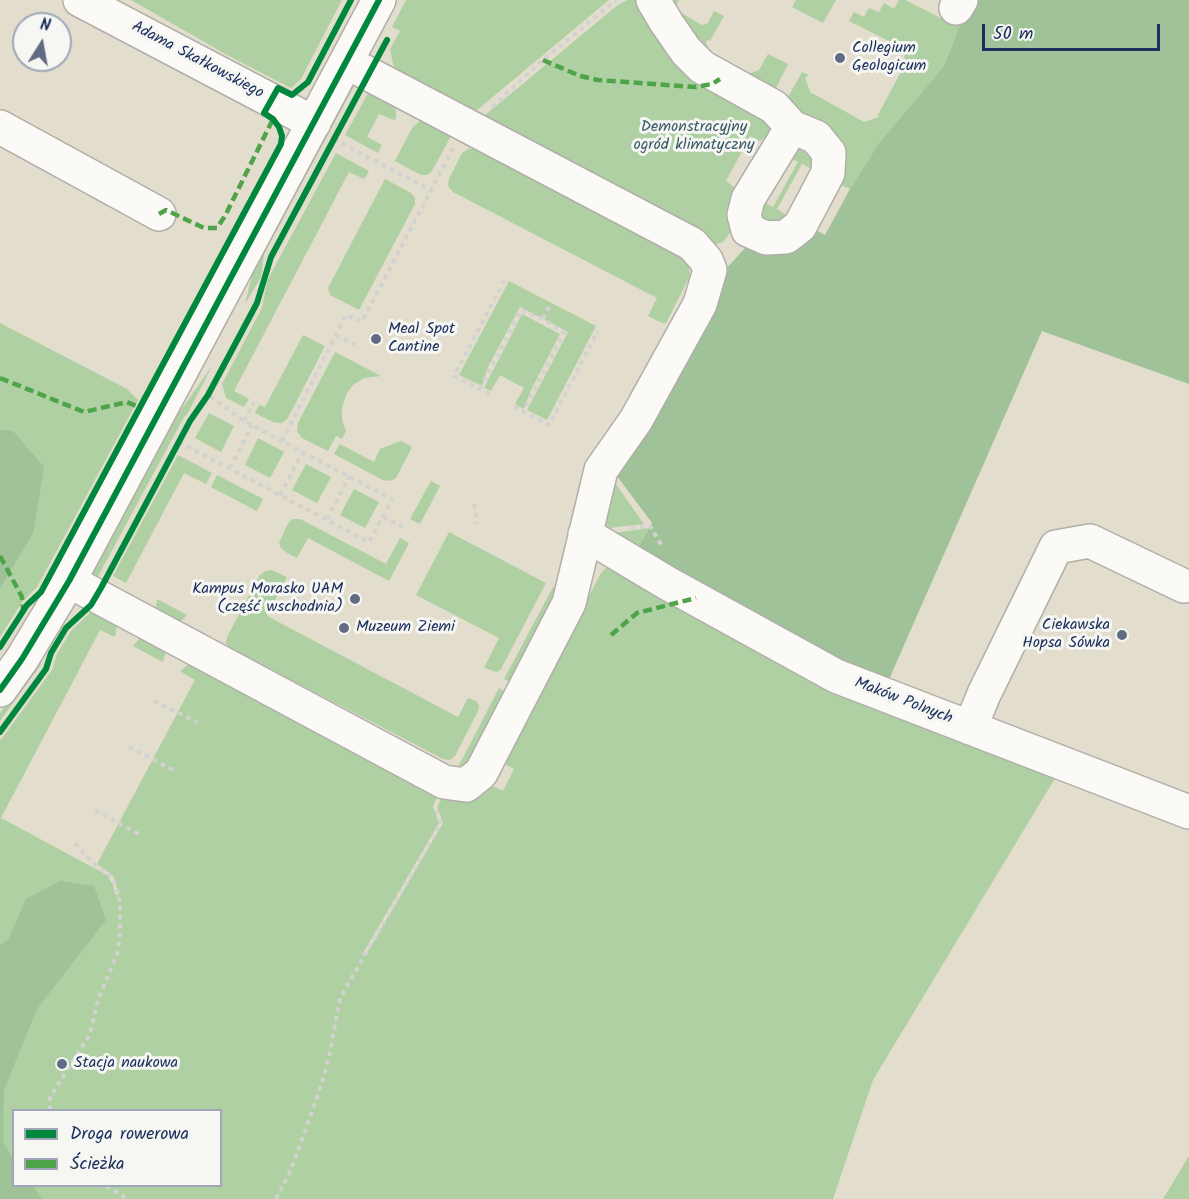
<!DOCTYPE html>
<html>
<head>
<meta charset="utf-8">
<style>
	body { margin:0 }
	#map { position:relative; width:1189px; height:1199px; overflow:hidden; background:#e2ddcc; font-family:Kalam,sans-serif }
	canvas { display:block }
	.legend { position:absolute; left:12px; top:1109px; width:210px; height:78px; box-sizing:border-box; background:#f6f6f2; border:2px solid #9ea6b7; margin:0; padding:8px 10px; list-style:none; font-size:18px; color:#1b2f5e }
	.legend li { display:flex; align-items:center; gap:12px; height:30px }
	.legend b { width:30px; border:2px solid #9ea6b7 }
	.north { position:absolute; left:12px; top:12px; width:60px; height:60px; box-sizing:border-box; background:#f6f6f2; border:2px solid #9ea6b7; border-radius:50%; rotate:11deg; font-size:16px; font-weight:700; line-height:24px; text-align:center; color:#1b2f5e }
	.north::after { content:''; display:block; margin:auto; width:21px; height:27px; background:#616c84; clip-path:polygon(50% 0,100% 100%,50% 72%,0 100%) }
	.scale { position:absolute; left:982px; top:24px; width:178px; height:27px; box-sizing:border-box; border:3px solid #1b2f5e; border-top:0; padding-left:8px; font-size:18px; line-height:21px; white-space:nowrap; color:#1b2f5e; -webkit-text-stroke:4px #f6f6f2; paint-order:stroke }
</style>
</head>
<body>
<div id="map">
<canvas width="1189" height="1199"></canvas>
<ul class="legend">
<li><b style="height:8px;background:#00873e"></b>Droga rowerowa</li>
<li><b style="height:8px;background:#4fa44a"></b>Ścieżka</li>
</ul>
<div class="north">N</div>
<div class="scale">50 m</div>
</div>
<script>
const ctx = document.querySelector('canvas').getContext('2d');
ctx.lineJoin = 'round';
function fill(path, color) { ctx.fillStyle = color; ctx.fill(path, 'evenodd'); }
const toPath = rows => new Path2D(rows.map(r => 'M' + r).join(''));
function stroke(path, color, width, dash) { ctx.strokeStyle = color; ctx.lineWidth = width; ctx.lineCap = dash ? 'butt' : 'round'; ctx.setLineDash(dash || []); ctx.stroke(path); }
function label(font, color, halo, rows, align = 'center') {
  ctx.font = font + ' Kalam,sans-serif'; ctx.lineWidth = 6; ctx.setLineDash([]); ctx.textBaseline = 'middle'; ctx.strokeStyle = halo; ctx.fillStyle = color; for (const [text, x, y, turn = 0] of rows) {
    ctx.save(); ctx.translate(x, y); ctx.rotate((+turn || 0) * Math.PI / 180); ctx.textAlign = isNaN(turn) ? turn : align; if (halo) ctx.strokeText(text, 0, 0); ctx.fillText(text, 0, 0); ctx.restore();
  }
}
const green = toPath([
	[131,0,342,0,301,79,291,88,229,56],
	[406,0,609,0,476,111,394,68,390,49,400,31,392,27],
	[628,0,647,0,779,126,760,141,750,136,726,181,738,190,733,229,723,242,716,244,707,242,478,121,619,4],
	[660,0,679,0,676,6,678,11,702,25,708,23,714,11,724,16,710,41,707,40,706,42,710,53,748,74,759,70,768,54,788,64,776,88,756,77,749,89,717,71],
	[796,0,836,0,823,23,792,7],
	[899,0,905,0,943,19,948,10,963,17,944,66,879,143,850,189,839,184,789,111,787,99,802,72,809,75,805,78,811,94,812,93,864,122,879,117,878,115,905,64,908,63,905,61,903,48,849,21,854,12,864,17,869,8,879,12,884,3,894,9],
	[354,86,264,254,261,277,245,304,256,260,348,89],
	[372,86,394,104,396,111,396,119,394,120,379,114,367,137,382,145,378,153,345,135],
	[428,119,452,134,432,171,427,175,421,175,395,161,412,128,420,121],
	[786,147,815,148,812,169,802,164,777,209,790,218,765,226,754,205,764,202,773,207,798,162,788,156],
	[468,149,475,149,685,260,689,265,690,276,666,323,662,323,648,316,657,298,453,192,448,186,449,179,462,153],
	[336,153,369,171,364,179,349,172,234,391,249,399,244,407,226,398,222,384,262,308,267,281],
	[385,179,411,193,415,198,415,204,359,310,330,295,328,288],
	[509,281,596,326,547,420,527,410,568,332,543,319,520,307,488,367,482,386,459,375],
	[522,314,560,334,531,390,524,409,515,404,524,388,500,375,491,391,484,388],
	[0,323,127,389,138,400,37,587,22,602,0,637,0,589,33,534,13,431,0,429],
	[303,335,325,346,288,418,282,423,273,422,255,413,259,405,265,407],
	[335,352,381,376,364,378,353,385,346,395,342,408,342,420,346,431,342,439,336,436,328,451,302,438,297,431,298,423],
	[212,366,188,413,184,417,95,582,92,570,160,440],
	[209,413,234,426,221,452,195,438],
	[258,438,284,452,270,478,245,465],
	[401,441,412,447,396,478,390,481,383,480,334,454,340,444,374,462,380,449],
	[178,455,212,473,206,484,184,473,126,583,113,576],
	[306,464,331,477,317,503,292,490],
	[217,475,263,499,257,511,211,487],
	[613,480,644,524,609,528,603,522],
	[431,481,440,486,420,524,410,519],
	[354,489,379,502,365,528,340,515],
	[292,519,300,519,386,564,400,538,409,543,389,581,308,538,297,558,287,553,281,548,279,543,287,525],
	[649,528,636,551,614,533],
	[449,532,546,583,501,669,497,672,484,668,499,638,416,595],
	[612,566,1057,775,873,1080,833,1199,0,1199,0,741,52,670,57,654,71,631,96,607,117,625,115,637,100,630,1,818,107,875,113,885,115,894,119,895,113,876,97,864,195,680,180,671,190,663,441,790,433,806,439,823,362,955,365,956,443,823,437,807,445,791,489,784,503,791,514,769,501,762,601,573,606,568],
	[14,1110,220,1110,220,1186,14,1186],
	[271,570,287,577,267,616,458,717,468,698,476,701,479,706,478,711,455,756,450,760,443,759,230,648,226,644,227,637,260,575,265,571],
	[553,587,558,592,520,687,504,679],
	[157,599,187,615,177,625,155,613],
	[141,637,166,650,163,662,133,646],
	[44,650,40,666,0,721,0,713],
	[499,688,515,697,479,764,454,775],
	[1189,1156,1189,1199,1163,1199]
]);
const forest = toPath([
	[972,0,1189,0,1189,384,1042,331,887,684,821,656,636,551,652,523,617,476,648,431,725,270,746,247,816,230,825,235,850,189,879,143,944,66,963,17],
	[0,429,13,431,44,467,33,534,0,589],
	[60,881,94,886,106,920,37,1009,4,1090,3,1142,13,1158,14,1186,33,1186,42,1199,0,1199,0,945,8,940,26,899]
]);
const path = toPath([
	[492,107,543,60,616,0],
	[334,139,432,191],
	[543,319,551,303],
	[336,335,360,348],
	[480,389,521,310,543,319,564,333,523,412],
	[490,394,454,376,504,281],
	[514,407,549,425,598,331],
	[244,421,254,402],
	[282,441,346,315,362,322,453,148],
	[179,442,369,542,392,499,244,421,208,395],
	[230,468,252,425],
	[280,495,303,452],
	[474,504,477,524],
	[383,517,403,527],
	[327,519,350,476],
	[631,528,650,526,662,546],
	[154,701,197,722],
	[129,747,173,770],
	[95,810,140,835],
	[50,1110,50,1097,90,1034,98,1000,117,954,120,933,120,902,114,880,107,872,96,866,74,842],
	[106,1186,128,1199],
	[276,1199,291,1170,321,1086,329,1057,340,998,441,823,435,807]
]);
const minor = toPath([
	[80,0,314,123],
	[653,0,666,22,686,51,702,67,774,107,792,127,816,137,829,153,828,173,800,226,786,237,766,238,748,230,744,215,748,199,792,127],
	[956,8,961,0],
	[0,127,159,214],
	[585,534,667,583,836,676,1189,812],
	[69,581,444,782,466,785,481,773,569,603,601,470,636,420,700,304,710,270,706,260,692,244,346,62],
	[0,690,22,659,69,581,379,0],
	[970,728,984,694,1056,547,1090,541,1184,586]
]);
const quiet = toPath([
	[543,60,580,76,598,80,695,87,712,84,720,79],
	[159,214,166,210,204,228,217,228,225,216,273,119],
	[0,378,84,412,127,402,141,408],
	[0,556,22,597,23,610],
	[611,635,637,613,696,598]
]);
const cycleway = toPath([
	[0,647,27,605,41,592,281,144,282,136,279,127,273,119,264,113,278,88,292,95,308,82,351,0],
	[0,690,22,659,69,581,379,0],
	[0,732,46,669,51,653,66,628,91,605,101,588,190,421,208,395,257,303,271,257,387,40]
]);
const markers = [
	[840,58,6,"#616c84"],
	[376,339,6,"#616c84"],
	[355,599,6,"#616c84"],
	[344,628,6,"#616c84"],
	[1122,635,6,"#616c84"],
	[62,1064,6,"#616c84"]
];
const poiNames = [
	["Collegium",852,49],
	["Geologicum",852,67],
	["Meal Spot",388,330],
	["Cantine",388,348],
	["Kampus Morasko UAM",343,590,"right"],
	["(część wschodnia)",343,608,"right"],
	["Ciekawska",1110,626,"right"],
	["Hopsa Sówka",1110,644,"right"],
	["Muzeum Ziemi",356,628],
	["Stacja naukowa",74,1064]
];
const streetNames = [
	["Adama Skałkowskiego",197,61,28],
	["Maków Polnych",903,702,21]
];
const parkNames = [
	["Demonstracyjny",694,128],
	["ogród klimatyczny",694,146]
];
fill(green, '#aed0a2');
fill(forest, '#a0c298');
stroke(minor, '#b0afa9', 36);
stroke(path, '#d2d2d0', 4, [4.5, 4.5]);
stroke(minor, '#fbfaf7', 33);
stroke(quiet, '#4fa44a', 4.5, [9, 4.5]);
stroke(cycleway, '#00873e', 6);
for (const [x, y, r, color] of markers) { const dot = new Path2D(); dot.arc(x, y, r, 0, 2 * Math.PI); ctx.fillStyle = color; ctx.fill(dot); stroke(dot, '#f6f6f2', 2); }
label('16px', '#1b2f5e', '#f6f6f2', poiNames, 'left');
label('16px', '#1b2f5e', '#f6f6f2', streetNames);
label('16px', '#3a5c68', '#f6f6f2', parkNames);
</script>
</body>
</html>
